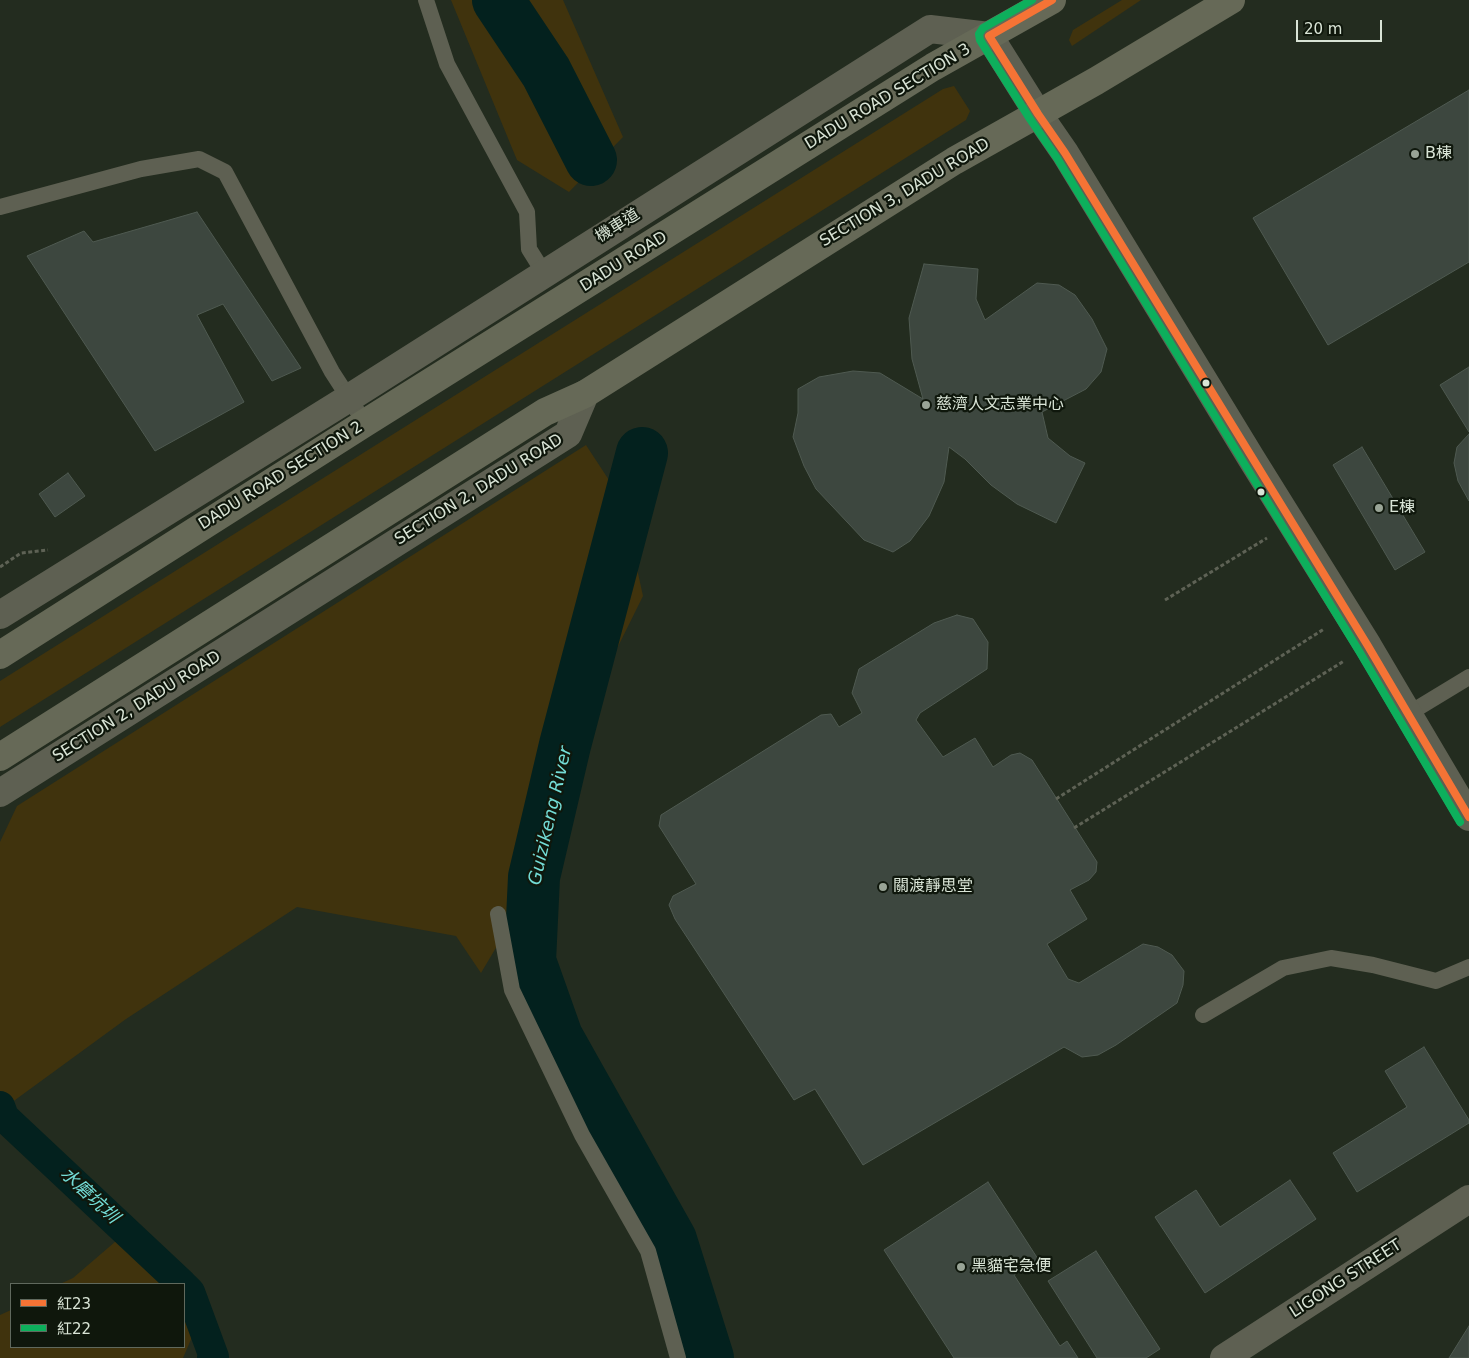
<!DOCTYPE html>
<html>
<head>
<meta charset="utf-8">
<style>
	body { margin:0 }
	#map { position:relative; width:1469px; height:1358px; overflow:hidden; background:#232c1f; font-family:"DejaVu Sans","Noto Sans TC",sans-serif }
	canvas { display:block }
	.legend { position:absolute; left:10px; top:1283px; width:175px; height:65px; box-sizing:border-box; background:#0f170c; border:1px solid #60695d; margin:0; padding:6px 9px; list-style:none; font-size:15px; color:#d9e4d6 }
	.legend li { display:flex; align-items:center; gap:10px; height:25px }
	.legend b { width:25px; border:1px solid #60695d }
	.scale { position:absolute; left:1296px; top:20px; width:86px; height:22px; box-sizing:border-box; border:2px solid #d9e4d6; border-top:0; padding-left:6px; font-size:15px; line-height:18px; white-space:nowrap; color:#d9e4d6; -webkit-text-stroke:4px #0f170c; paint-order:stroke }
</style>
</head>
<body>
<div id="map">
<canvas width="1469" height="1358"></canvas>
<ul class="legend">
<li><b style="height:6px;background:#f57335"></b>紅23</li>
<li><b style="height:6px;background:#0daf5c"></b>紅22</li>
</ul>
<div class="scale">20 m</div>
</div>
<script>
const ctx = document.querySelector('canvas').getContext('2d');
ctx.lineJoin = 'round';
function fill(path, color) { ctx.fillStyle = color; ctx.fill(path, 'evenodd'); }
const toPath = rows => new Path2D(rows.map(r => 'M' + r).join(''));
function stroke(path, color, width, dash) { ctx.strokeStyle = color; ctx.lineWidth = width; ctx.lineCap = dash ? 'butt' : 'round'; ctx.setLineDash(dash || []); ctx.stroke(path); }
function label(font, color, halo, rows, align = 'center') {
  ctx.font = font + ' "DejaVu Sans","Noto Sans TC",sans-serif'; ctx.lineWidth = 4.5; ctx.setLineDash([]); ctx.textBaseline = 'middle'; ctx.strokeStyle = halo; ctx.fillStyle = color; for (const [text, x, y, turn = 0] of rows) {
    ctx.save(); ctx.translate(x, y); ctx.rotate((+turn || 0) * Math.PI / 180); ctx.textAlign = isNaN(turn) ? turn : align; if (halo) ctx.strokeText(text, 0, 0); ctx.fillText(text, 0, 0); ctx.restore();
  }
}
const green = toPath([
	[451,0,563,0,623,137,569,192,517,160],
	[1122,0,1141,0,1072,46,1069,40,1073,30],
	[954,86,970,111,966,120,0,727,0,681,943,89],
	[586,445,622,500,643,596,597,689,532,795,510,924,481,973,456,936,297,907,126,1019,0,1111,0,842,17,806],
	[137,1223,207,1302,183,1358,0,1358,0,1315,11,1310,11,1347,184,1347,184,1284,60,1284,73,1278]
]);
const stream = toPath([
	[0,1122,4,1117]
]);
const canal = toPath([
	[0,1106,4,1117,182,1284],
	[184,1286,190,1292,214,1357,212,1358]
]);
const river = toPath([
	[498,0,546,72,591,160],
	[642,453,565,745,534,877,530,961,557,1037,671,1240,708,1358]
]);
const building = toPath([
	[1469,90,1469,262,1328,345,1253,218,1469,90],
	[197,212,301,368,272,381,223,304,197,315,244,402,155,451,27,256,84,231,93,242,197,212],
	[924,264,978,269,976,299,985,320,1037,283,1059,285,1075,295,1092,319,1107,349,1101,372,1086,389,1042,412,1048,438,1070,456,1085,463,1056,523,1017,504,991,485,965,459,949,447,944,482,929,516,910,541,893,552,864,540,816,489,804,466,793,437,798,413,798,389,819,377,853,371,880,373,923,399,912,359,909,318,924,264],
	[1469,367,1469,432,1440,385,1469,367],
	[1469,434,1469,501,1458,481,1454,463,1457,447,1469,434],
	[1362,447,1425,552,1395,570,1333,465,1362,447],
	[68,473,85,496,55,517,39,494,68,473],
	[957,615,973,619,988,642,987,669,920,713,916,720,943,757,975,738,993,767,1011,755,1020,753,1032,760,1097,862,1096,872,1089,880,1070,890,1087,919,1047,944,1068,979,1079,983,1143,944,1158,947,1172,955,1184,971,1183,985,1177,1003,1116,1045,1098,1055,1082,1057,1064,1047,863,1165,815,1089,794,1100,675,919,669,905,673,896,696,884,659,826,661,815,821,715,831,714,839,727,862,713,852,693,859,669,934,623,957,615],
	[1424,1047,1469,1120,1469,1123,1357,1192,1333,1153,1407,1107,1385,1071,1424,1047],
	[1290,1180,1316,1219,1205,1293,1155,1217,1196,1190,1220,1227,1290,1180],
	[988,1182,1038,1259,1014,1275,1060,1346,1067,1341,1078,1358,954,1358,884,1250,988,1182],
	[1096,1251,1160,1349,1146,1358,1097,1358,1048,1281,1096,1251],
	[1469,1326,1469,1358,1449,1358,1469,1326]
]);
const path = toPath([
	[0,567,21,553,48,550],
	[1165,600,1267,538],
	[1056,799,1324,629],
	[1074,828,1344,661]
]);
const lane = toPath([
	[426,0,447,64,527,212,529,249,544,273],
	[0,207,141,169,199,159,225,172,332,372,365,423],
	[1408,714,1469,677],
	[498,914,512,990,582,1135,648,1251,678,1358],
	[1203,1015,1283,968,1331,958,1373,965,1436,981,1469,967]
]);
const street = toPath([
	[0,615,349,398,930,29,989,36,1038,114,1065,153,1251,458,1368,646,1469,817],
	[0,793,568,434,585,394],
	[1224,1358,1469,1199]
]);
const primary = toPath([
	[0,655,365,423,933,67,1052,0],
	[0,757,545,412,585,394,954,161,1096,81,1231,0]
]);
const bus1 = toPath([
	[1052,0,989,36,1038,114,1065,153,1368,646,1469,817]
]);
const bus2 = toPath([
	[1032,0,983,28,979,34,980,40,1030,119,1057,158,1359,651,1460,822]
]);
const markers = [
	[1415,154,5,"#99a496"],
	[1206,383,4.5,"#d9e4d6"],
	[926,405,5,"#99a496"],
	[1261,492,4.5,"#d9e4d6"],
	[1379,508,5,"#99a496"],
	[883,887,5,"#99a496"],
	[961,1267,5,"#99a496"]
];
const streetNames = [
	["DADU ROAD SECTION 3",888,97,-31],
	["SECTION 3, DADU ROAD",905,193,-31],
	["機車道",618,226,-32],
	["DADU ROAD",624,262,-32],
	["DADU ROAD SECTION 2",281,476,-32],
	["SECTION 2, DADU ROAD",479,490,-32],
	["SECTION 2, DADU ROAD",137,707,-32],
	["LIGONG STREET",1346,1279,-33]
];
const poiNames = [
	["B棟",1425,154],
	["慈濟人文志業中心",936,405],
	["E棟",1389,508],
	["關渡靜思堂",893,887],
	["黑貓宅急便",971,1267]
];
const waterNames = [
	["Guizikeng River",551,816,-77],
	["水磨坑圳",89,1196,43]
];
fill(green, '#40330d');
stroke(stream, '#03211e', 9);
stroke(canal, '#03211e', 30);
stroke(river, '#03211e', 52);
fill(building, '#3d473f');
stroke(building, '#4f5a51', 1);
stroke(path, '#5e6255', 3, [4, 2.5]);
stroke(lane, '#5e6052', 16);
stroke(street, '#5e6052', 28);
stroke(primary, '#666957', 28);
stroke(bus1, '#f57335', 8);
stroke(bus2, '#0daf5c', 8);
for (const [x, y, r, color] of markers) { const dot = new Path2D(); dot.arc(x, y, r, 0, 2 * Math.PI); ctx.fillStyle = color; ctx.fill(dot); stroke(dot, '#0f170c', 2); }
label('16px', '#d9e4d6', '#0f170c', streetNames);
label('16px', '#d9e4d6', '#0f170c', poiNames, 'left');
label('italic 18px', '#73dcd6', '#0f170c', waterNames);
</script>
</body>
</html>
